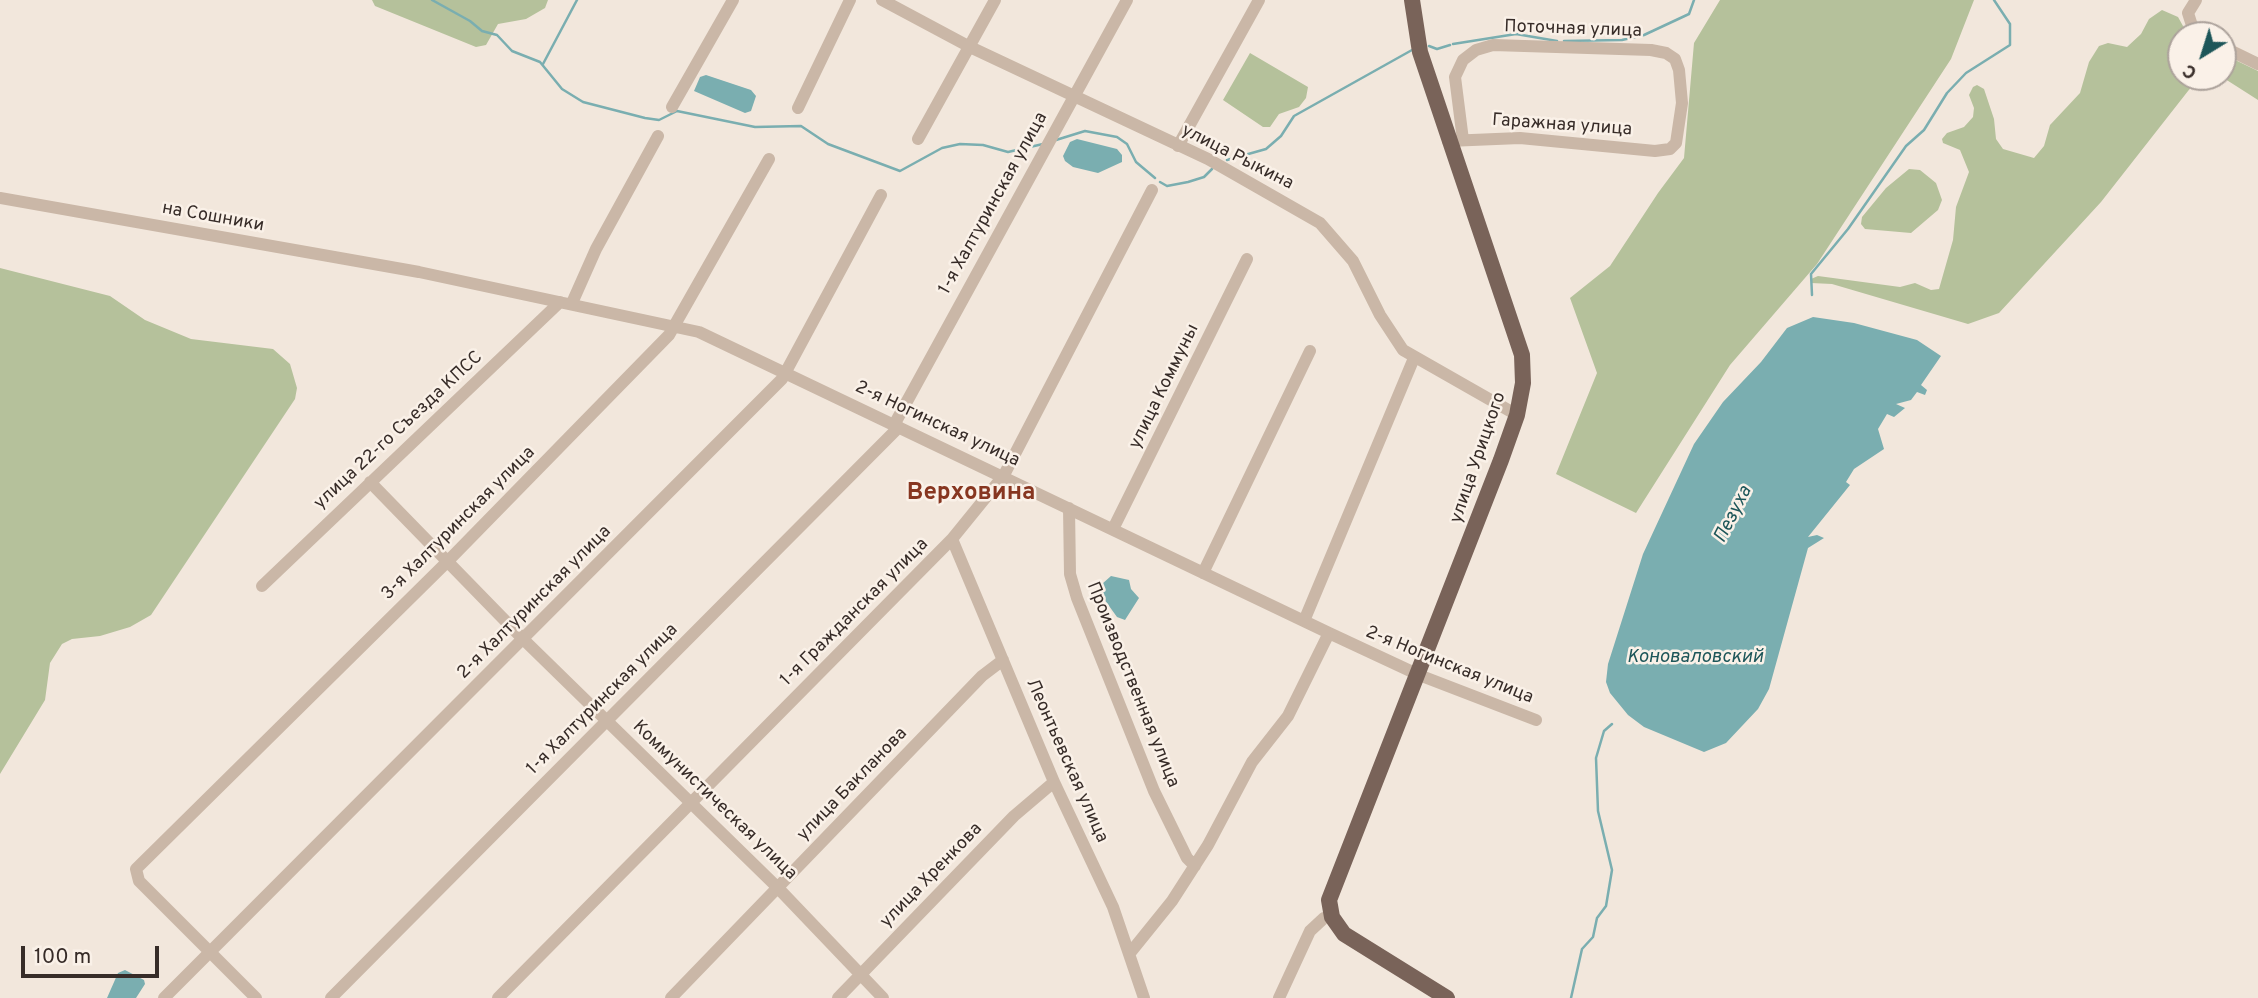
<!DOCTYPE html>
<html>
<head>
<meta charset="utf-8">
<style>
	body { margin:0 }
	#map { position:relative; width:2258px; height:998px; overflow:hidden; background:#f2e7dc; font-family:Overpass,sans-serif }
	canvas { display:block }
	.north { position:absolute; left:2167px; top:21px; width:70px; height:70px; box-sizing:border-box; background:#faf1e8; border:2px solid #aca29b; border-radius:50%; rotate:218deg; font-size:19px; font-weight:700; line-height:28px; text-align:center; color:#372c28 }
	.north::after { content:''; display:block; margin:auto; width:24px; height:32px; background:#1d5659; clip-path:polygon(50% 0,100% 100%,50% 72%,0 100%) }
	.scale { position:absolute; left:21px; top:946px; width:138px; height:32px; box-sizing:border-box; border:4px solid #372c28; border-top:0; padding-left:9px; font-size:21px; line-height:24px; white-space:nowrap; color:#372c28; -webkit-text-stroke:5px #faf1e8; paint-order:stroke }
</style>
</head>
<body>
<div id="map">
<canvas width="2258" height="998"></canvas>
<div class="north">С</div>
<div class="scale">100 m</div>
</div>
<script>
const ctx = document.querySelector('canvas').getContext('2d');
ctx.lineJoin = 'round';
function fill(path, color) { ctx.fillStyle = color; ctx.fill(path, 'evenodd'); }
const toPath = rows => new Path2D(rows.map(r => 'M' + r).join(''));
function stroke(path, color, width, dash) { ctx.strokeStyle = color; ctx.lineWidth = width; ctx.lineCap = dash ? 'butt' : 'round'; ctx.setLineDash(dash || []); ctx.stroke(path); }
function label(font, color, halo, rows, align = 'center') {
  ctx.font = font + ' Overpass,sans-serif'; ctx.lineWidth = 5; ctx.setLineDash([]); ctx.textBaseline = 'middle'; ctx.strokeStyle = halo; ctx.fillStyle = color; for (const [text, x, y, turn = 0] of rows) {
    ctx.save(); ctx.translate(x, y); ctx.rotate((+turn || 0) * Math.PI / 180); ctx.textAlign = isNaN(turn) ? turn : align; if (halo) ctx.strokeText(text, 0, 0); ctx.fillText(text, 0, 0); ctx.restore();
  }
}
const green = toPath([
	[372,0,548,0,545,8,526,19,498,24,486,45,476,47,375,6],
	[1720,0,1974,0,1951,59,1817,264,1730,365,1636,513,1556,474,1597,373,1570,298,1610,266,1658,193,1684,158,1694,43],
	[2162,10,2178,17,2188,35,2181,35,2181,77,2199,77,2101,202,1999,313,1968,324,1832,284,1811,283,1811,279,1818,276,1900,287,1915,283,1931,290,1939,289,1953,240,1956,207,1969,172,1960,150,1943,143,1942,139,1947,133,1964,127,1973,117,1974,108,1969,95,1973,87,1977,85,1984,89,1994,119,1996,139,2003,149,2034,158,2044,146,2050,125,2080,93,2089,62,2099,46,2108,43,2127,47,2141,34,2149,19],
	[1250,53,1308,87,1306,98,1299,107,1279,114,1270,127,1263,127,1223,100],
	[2231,58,2258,71,2258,100,2222,77],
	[1909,169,1920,170,1936,183,1942,200,1938,210,1911,233,1865,229,1861,224,1862,217,1886,188],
	[0,268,110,296,145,320,191,339,273,349,290,364,297,388,295,399,151,615,130,627,100,636,72,639,62,644,50,663,45,700,0,774]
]);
const water = toPath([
	[706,75,751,90,756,96,751,111,745,113,694,91,700,77],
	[1077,139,1117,149,1122,155,1122,162,1098,173,1073,167,1065,161,1063,156,1070,142],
	[1813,317,1854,323,1917,340,1941,356,1921,385,1927,390,1925,395,1917,392,1911,400,1896,404,1905,408,1894,417,1887,414,1878,429,1884,449,1854,469,1846,482,1850,485,1808,537,1817,535,1824,538,1808,548,1769,689,1758,709,1726,743,1704,752,1644,727,1628,715,1610,693,1606,682,1608,664,1643,554,1694,444,1723,402,1761,362,1787,328],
	[1111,576,1129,580,1131,589,1139,598,1125,620,1117,617,1099,592,1102,584],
	[125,970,144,980,145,984,136,998,107,998,118,973]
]);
const stream = toPath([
	[432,0,470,21,482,31,497,35,512,51,540,62,562,89,583,102,645,118,659,120,677,111,755,127,801,126,828,144,900,171,942,148,960,144,983,145,1008,152,1043,144],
	[1564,41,1622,40,1644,35,1689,14,1694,0],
	[1453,44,1516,34,1557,41],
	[1429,46,1437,49,1450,45],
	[543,64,577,0],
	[1056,140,1085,131,1117,137,1127,144,1136,162,1155,178],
	[1227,160,1266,149,1281,136,1294,116,1412,50],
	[1160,182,1167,186,1188,182,1204,177,1212,169],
	[1812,295,1811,274,1848,229,1906,146,1924,130,1947,93,1966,73,2010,45,2010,24,1994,0],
	[1571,998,1582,949,1593,937,1597,918,1606,906,1612,870,1598,811,1596,758,1604,731,1612,724]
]);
const minor = toPath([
	[882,0,970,47,1208,159,1320,223,1353,261,1380,315,1403,350,1517,415],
	[2195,35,2188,13,2196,0],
	[2223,47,2258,64],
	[672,107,733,0],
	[798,108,850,0],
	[918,139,995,0],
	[1448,141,1520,138,1655,151,1670,149,1676,143,1682,103,1679,70,1675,59,1666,53,1651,50,1493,45,1476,50,1463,60,1455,77,1463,140],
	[1178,146,1259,0],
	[0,198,419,272,699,332,1329,633,1419,675,1536,720],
	[572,303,596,249,658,136],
	[894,425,1127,0],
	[370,482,523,639,778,888,883,998],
	[1069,508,1070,574,1077,598,1154,791,1187,858,1195,866],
	[1113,529,1247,259],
	[952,539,1054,782,1113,907,1144,998],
	[1203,573,1310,351],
	[262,586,560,302],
	[1304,621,1414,358],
	[1130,953,1172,901,1208,845,1252,762,1288,716,1329,633],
	[164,998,782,379,881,195],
	[256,998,139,881,136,869,448,561,669,335,769,159],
	[331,998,899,427],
	[498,998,952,539,1004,475,1152,190],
	[671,998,982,676,1003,660],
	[838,998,1014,816,1054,782],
	[1279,998,1310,931,1324,918,1332,917]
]);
const major = toPath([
	[1412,0,1420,52,1522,355,1523,383,1517,415,1501,460,1329,900,1332,917,1344,934,1447,998]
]);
const streetNames = [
	["Поточная улица",1573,30,2],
	["Гаражная улица",1562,126,4],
	["улица Рыкина",1237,158,27],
	["1-я Халтуринская улица",994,204,-61],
	["на Сошники",213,218,10],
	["улица Коммуны",1165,387,-64],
	["2-я Ногинская улица",937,425,25],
	["улица 22-го Съезда КПСС",399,431,-43],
	["улица Урицкого",1479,458,-71],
	["3-я Халтуринская улица",459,524,-45],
	["2-я Халтуринская улица",535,603,-45],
	["1-я Гражданская улица",855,613,-45],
	["2-я Ногинская улица",1449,666,22],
	["Производственная улица",1132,685,68],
	["1-я Халтуринская улица",603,700,-45],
	["Леонтьевская улица",1066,761,66],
	["улица Бакланова",853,785,-46],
	["Коммунистическая улица",714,801,44],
	["улица Хренкова",932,876,-46]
];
const waterNames = [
	["Пезуха",1734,515,-63],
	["Коноваловский",1695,658]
];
const districtNames = [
	["Верховина",971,494]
];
fill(green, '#b5c19b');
fill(water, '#7aaeb0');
stroke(stream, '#7aaeb0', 2.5);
stroke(minor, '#cab7a7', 12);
stroke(major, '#796359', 16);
label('18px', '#372c28', '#faf1e8', streetNames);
label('italic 19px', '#1d5659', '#faf1e8', waterNames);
label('bold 24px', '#873620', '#faf1e8', districtNames);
</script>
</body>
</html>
